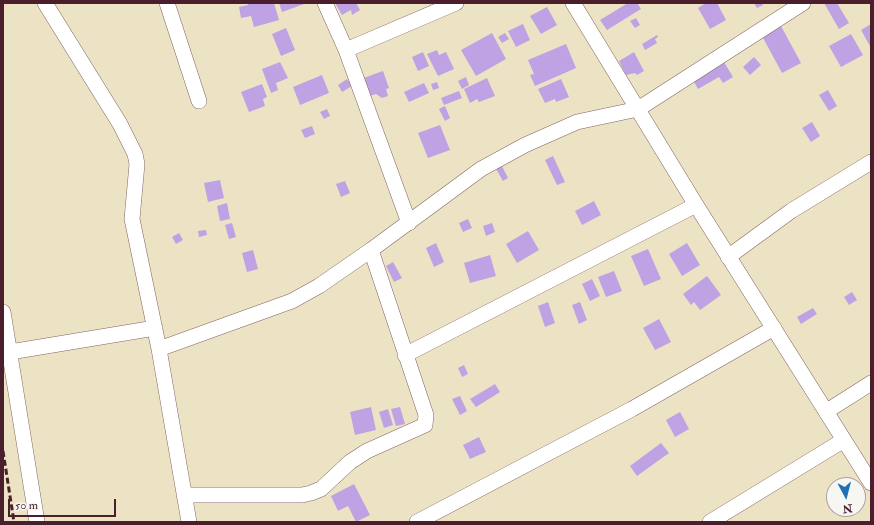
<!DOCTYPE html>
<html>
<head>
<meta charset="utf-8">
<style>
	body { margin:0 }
	#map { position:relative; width:874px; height:525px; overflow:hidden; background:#ece3c5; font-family:"IM FELL Double Pica",serif }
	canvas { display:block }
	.frame { position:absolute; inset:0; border:4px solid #4a1f2b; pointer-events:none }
	.north { position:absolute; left:826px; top:477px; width:40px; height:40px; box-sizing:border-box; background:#f6f6f2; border:1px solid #b1a0a2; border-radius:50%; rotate:173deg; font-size:11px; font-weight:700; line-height:16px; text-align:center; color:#4a1f2b }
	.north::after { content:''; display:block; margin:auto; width:14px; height:18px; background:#1f6fb2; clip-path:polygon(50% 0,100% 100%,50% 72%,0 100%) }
	.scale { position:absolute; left:8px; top:499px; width:108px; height:18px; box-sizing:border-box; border:2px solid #4a1f2b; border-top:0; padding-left:5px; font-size:12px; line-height:14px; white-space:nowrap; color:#4a1f2b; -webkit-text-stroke:3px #f6f6f2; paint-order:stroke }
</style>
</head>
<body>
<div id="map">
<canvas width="874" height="525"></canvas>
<div class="frame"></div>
<div class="north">N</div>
<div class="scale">50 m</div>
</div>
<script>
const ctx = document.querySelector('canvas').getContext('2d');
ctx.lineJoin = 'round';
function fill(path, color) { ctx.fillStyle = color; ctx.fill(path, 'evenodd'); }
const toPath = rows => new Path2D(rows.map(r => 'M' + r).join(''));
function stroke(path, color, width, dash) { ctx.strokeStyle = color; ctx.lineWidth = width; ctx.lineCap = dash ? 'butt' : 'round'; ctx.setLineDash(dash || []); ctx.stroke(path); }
const building = toPath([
	[248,3,274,3,279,20,254,27,251,16,241,18,239,7,248,5],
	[279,3,307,3,282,12],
	[335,3,356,3,360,10,352,15,351,10,342,15],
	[628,3,637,3,641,9,607,30,600,20],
	[706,3,717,3,726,20,710,29,698,8],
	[754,3,762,3,763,5,757,8],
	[824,3,837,3,849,23,839,29],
	[547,7,557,25,541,34,530,16],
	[636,18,640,25,635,28,630,21],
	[523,24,530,40,516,47,508,31],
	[871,24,871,48,861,30],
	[781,26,801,63,782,73,762,36],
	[286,28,295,50,281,56,272,34],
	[492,33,506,59,476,76,461,50],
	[505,33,509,39,502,43,498,37],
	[851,34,863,55,841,67,829,46],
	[657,35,658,37,655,39,657,43,645,50,642,44],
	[566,44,576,68,535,86,530,75,534,74,528,60],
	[437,50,439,55,446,52,454,69,438,76,427,54],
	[423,52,429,66,418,71,412,57],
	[634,52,644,71,637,75,635,73,626,75,619,61],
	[754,57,761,65,750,75,743,67],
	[280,62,288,78,276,83,278,90,271,93,262,69],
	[724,62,733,77,723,83,719,77,698,89,693,80],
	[383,71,389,88,386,89,388,96,382,98,376,94,367,97,361,79],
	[322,75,329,93,300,105,293,87],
	[466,77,469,85,462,89,458,81],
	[487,78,495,96,479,102,477,99,470,103,464,89],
	[347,79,352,86,342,92,338,85],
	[561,79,569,97,556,102,555,99,545,103,538,89],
	[437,82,439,88,433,90,431,84],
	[424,83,429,93,409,102,404,92],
	[262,84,267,97,263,99,265,106,249,112,241,92],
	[828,90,837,106,829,111,819,95],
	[459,91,462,98,444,105,441,98],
	[445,106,450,118,445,121,439,109],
	[327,109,330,116,324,119,320,112],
	[812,122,820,136,811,142,802,128],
	[440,125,450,150,428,158,418,133],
	[312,126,315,134,305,138,301,130],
	[553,156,565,182,557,185,545,160],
	[502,166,508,178,503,181,496,169],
	[220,180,224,198,208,202,204,183],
	[345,181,350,193,341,197,336,184],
	[594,201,601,215,582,225,575,211],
	[227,203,230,219,220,221,217,206],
	[468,219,472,228,463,232,459,223],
	[232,223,236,237,229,239,225,225],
	[492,223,495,232,486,236,483,226],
	[206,230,207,235,199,237,198,231],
	[528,231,539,250,517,263,506,244],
	[179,233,183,240,176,244,172,237],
	[436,243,444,262,434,267,426,248],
	[687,243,700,265,682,276,669,254],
	[648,249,661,279,644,286,631,256],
	[253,250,258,269,247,272,242,253],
	[490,255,496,276,470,283,464,263],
	[393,262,402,278,394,282,386,266],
	[614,271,622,291,606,297,598,277],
	[707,276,721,295,700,310,694,302,691,305,683,294],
	[592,279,600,296,590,301,582,284],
	[852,292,857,300,849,305,844,297],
	[548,302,555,323,545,327,538,306],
	[580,302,587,320,579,324,572,305],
	[813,308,817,314,801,324,797,317],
	[659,319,671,342,655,350,643,328],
	[464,365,468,374,462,377,458,368],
	[495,384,500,392,476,407,470,399],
	[460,396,467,411,460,415,452,399],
	[371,407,376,430,355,435,350,412],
	[400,407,405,424,396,426,391,409],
	[388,409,393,425,384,428,379,412],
	[680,412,689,429,675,437,666,420],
	[479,437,486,452,470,459,463,445],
	[661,443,669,453,637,476,630,466],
	[354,484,370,515,356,522,348,506,338,511,331,496]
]);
const minor = toPath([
	[45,3,120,124,135,154,137,164,132,219,159,349,189,522],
	[167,3,199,101],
	[325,3,346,50,409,223],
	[573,3,696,205,871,483],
	[346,50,456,3],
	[728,257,791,211,871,162],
	[3,312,37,522],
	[159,349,292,301,319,286,371,250,481,169,525,145,577,122,638,109,803,3],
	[10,352,155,328],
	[405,355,696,205],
	[827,411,871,383],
	[184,495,302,495,311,493,321,489,350,462,367,451,425,425,426,415,371,250],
	[417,522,632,409,774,328],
	[710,522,844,440]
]);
const rail = toPath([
	[3,451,14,522],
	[3,521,3,522]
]);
fill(building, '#bea2e3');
stroke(minor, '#836461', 16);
stroke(minor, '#fff', 15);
stroke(rail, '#4a1f2b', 3, [6, 3]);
</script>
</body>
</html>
